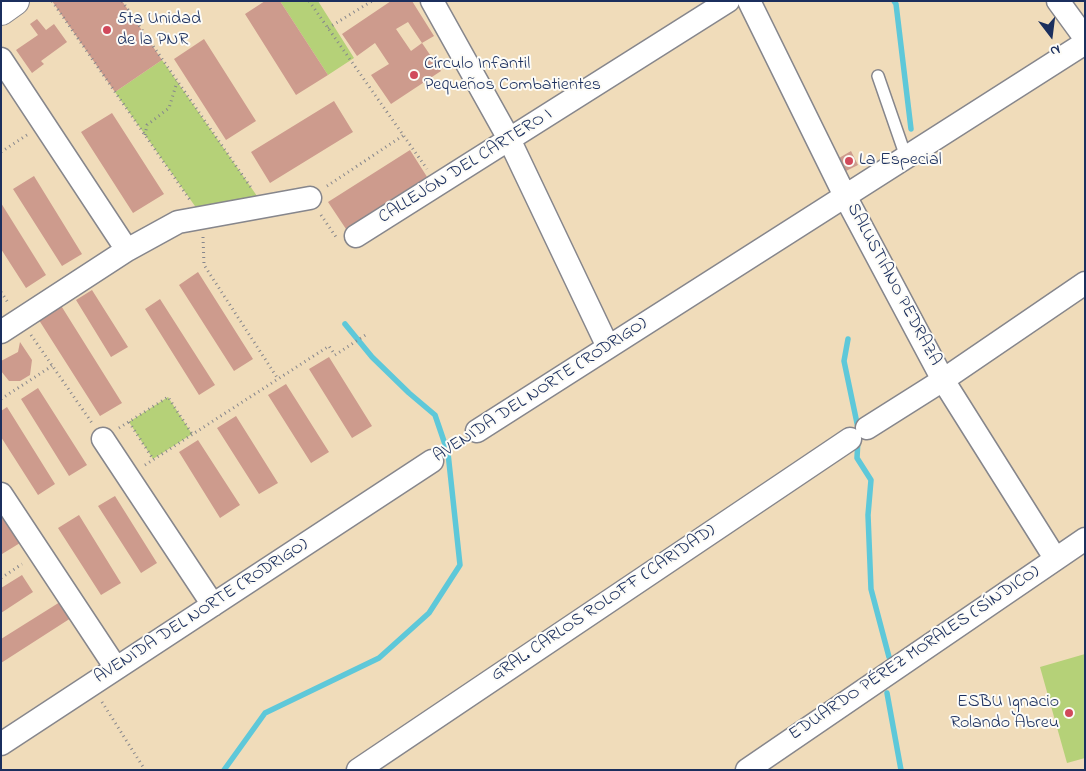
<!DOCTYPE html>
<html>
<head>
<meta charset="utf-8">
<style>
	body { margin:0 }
	#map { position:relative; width:1086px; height:771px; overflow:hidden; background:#f0dcba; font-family:"Indie Flower",sans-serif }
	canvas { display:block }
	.frame { position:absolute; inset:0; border:2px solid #1b2f5e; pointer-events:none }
	.north { position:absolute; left:1026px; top:10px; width:50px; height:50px; -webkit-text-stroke:4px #fdfcf7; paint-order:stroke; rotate:165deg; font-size:14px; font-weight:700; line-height:20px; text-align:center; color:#1b2f5e }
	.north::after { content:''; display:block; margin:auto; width:18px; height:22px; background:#1b2f5e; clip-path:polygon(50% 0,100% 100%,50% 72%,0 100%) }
</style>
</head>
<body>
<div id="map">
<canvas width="1086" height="771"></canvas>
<div class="frame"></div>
<div class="north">N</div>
</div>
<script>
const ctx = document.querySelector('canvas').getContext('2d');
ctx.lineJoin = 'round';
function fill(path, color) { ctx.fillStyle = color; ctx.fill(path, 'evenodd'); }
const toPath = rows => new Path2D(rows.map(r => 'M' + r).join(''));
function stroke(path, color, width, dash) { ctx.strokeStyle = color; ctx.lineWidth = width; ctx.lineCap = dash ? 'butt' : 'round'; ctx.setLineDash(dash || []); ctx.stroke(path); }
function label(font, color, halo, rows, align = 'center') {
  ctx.font = font + ' "Indie Flower",sans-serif'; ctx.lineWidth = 4; ctx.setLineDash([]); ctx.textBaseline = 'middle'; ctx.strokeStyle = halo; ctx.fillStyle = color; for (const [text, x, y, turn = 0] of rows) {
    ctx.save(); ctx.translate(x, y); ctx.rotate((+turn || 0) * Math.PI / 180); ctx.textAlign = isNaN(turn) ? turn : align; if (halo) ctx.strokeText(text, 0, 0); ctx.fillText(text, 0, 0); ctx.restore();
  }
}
const green = toPath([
	[280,1,318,1,354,58,328,75],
	[162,60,257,196,197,209,115,92],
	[168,397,192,434,153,459,129,422],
	[1085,654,1085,758,1067,763,1040,667]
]);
const stream = toPath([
	[894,1,896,4,911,129],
	[848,339,844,361,858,428],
	[858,439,857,458,871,480,868,515,871,589,889,657],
	[887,693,901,770],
	[224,770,265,713,379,658,429,613,460,565,448,453,435,415,409,393,372,357,345,324]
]);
const building = toPath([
	[52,1,122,1,162,60,115,92],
	[265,1,280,1,328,75,296,95,245,14],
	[391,1,412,1,434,36,422,43,408,22,396,29,411,51,422,43,441,71,391,104,371,75,389,64,375,43,357,56,342,34],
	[37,19,46,30,54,24,67,42,41,61,44,64,32,73,16,50,38,35,30,24],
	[204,39,256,121,226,140,174,59],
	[334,101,353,132,270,183,251,152],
	[112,113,164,194,133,213,81,132],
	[410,150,429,180,348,232,328,202],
	[851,151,858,165,846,171,839,158],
	[34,176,82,254,62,266,13,189],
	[1,203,46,275,26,288,1,249],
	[198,272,253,359,234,371,179,285],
	[92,290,128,347,111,357,76,300],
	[160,299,215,385,199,395,145,309],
	[60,304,122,403,100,416,37,317],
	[20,342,32,360,30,375,20,381,9,381,1,371,1,361,18,352],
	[329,357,372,426,352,438,309,369],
	[286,384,329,452,311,463,268,395],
	[38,388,87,465,69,476,21,399],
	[7,407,55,484,38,495,1,437,1,411],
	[236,416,278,483,259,494,217,428],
	[198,440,240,505,220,518,179,452],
	[115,496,157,563,141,573,98,506],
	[1,514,20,543,2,554,1,552],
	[79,515,121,583,101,595,58,528],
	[22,575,33,592,1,613,1,588],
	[60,602,71,618,1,663,1,639]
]);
const path = toPath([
	[52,1,190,200],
	[122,1,252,189],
	[309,1,427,169],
	[328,28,372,1],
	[145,135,147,125,169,108,177,82],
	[1,152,27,135],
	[327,186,404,135],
	[321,215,336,237],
	[203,237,204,265,278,379],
	[1,292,9,304],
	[31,335,92,423],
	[1,399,52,366],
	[129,422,153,459],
	[119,428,168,397,192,434],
	[447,451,461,442],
	[145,465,329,346,335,355,367,334],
	[1,578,22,564],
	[102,702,145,770]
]);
const service = toPath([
	[878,76,906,157]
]);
const minor = toPath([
	[432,1,509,139,608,347],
	[749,1,845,196,943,380,1055,558],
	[1058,1,1085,38],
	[1,59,127,250,1,332],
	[356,236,728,1],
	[127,250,178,222,310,198],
	[867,428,943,380,1085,283],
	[477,431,1085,43],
	[103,439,213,605],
	[1,494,116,668],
	[1,744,432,461],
	[358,770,850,439],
	[747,770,1085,539]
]);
const tertiary = toPath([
	[1,11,15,1]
]);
const markers = [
	[107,30,5,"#d1495b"],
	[414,75,5,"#d1495b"],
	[849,161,5,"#d1495b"],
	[1069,713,5,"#d1495b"]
];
const poiNames = [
	["5ta Unidad",117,20],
	["de la PNR",117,41],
	["Círculo Infantil",424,65],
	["Pequeños Combatientes",424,86],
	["La Especial",859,161],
	["ESBU Ignacio",1059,703,"right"],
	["Rolando Abreu",1059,724,"right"]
];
const streetNames = [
	["CALLEJÓN DEL CARTERO I",466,167,-32],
	["SALUSTIANO PEDRAZA",893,285,62],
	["AVENIDA DEL NORTE (RODRIGO)",541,391,-33],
	["GRAL. CARLOS ROLOFF (CARIDAD)",604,604,-34],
	["AVENIDA DEL NORTE (RODRIGO)",202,612,-33],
	["EDUARDO PÉREZ MORALES (SÍNDICO)",915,654,-34]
];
fill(green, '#b5d178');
stroke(stream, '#5ec8d9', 5.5);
fill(building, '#cd9b8d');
stroke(service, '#86868c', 14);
stroke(minor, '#86868c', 25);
stroke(tertiary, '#86868c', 30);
stroke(path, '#86868c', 3, [1, 4]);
stroke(service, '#fff', 11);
stroke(minor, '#fff', 22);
stroke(tertiary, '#fff', 28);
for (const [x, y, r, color] of markers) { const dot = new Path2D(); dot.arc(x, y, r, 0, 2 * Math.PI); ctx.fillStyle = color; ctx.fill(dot); stroke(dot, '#fdfcf7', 2); }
label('18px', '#1b2f5e', '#fdfcf7', poiNames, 'left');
label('18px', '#1b2f5e', '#fdfcf7', streetNames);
</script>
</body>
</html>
